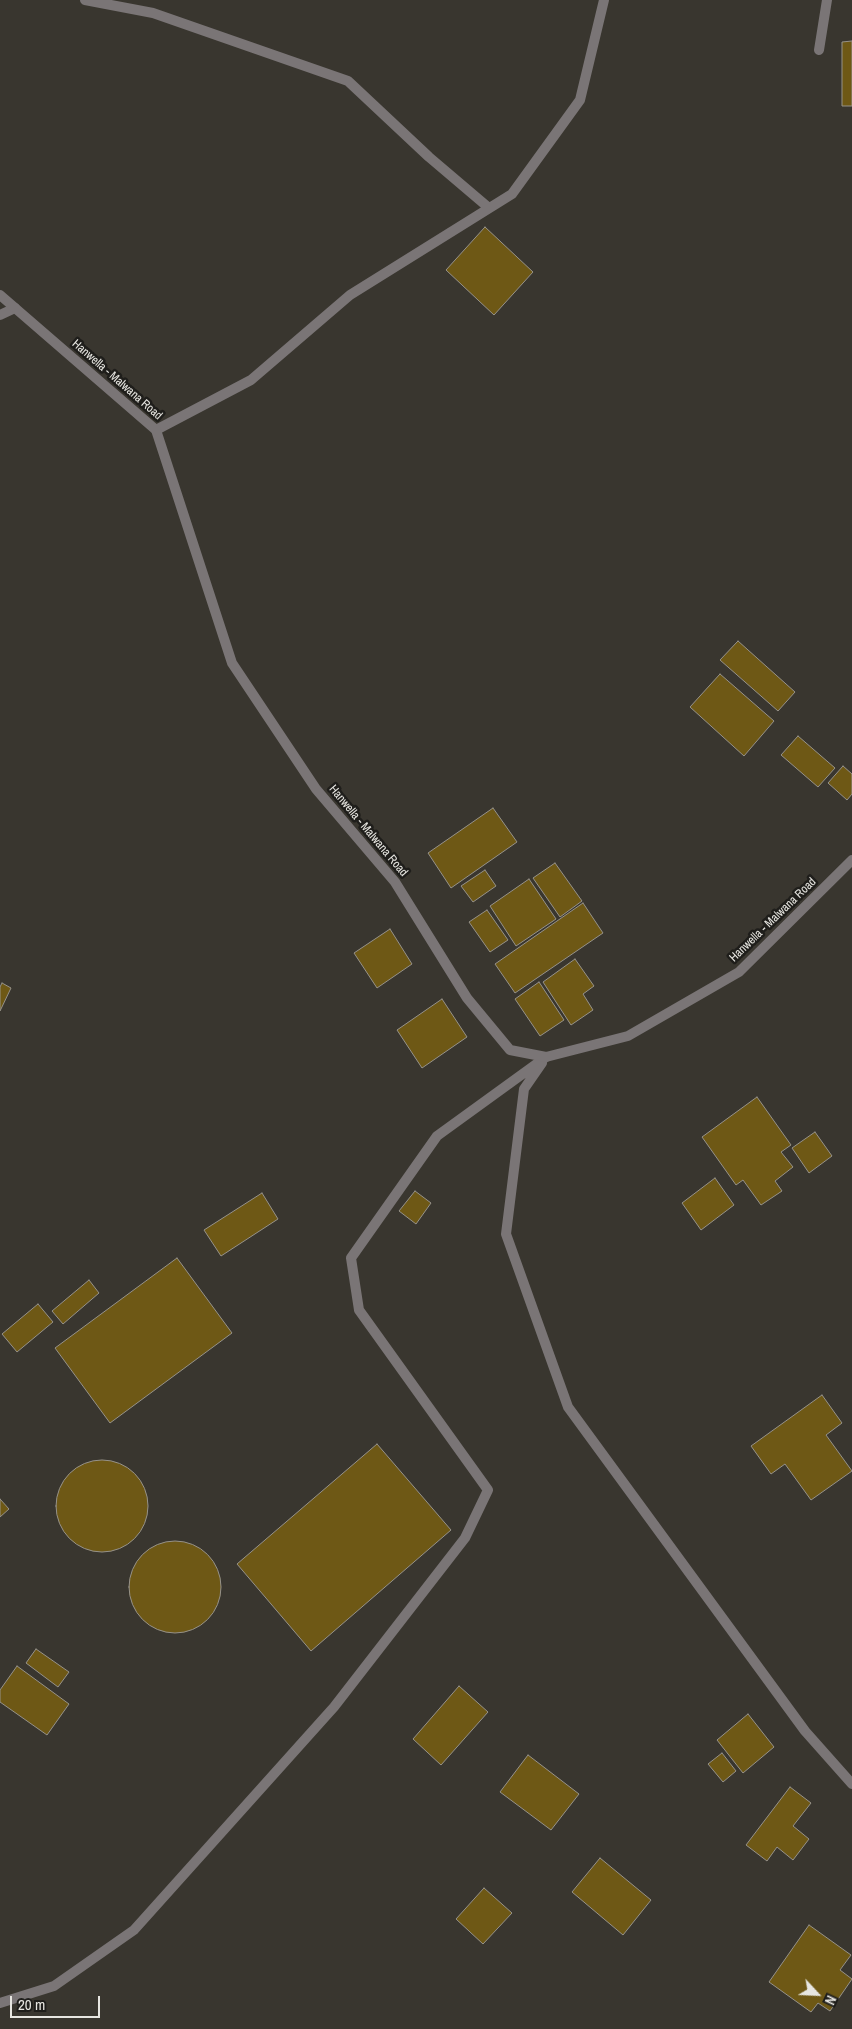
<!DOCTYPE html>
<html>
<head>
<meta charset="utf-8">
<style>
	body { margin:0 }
	#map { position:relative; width:852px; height:2029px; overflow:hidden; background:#39362f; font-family:"Archivo Narrow",sans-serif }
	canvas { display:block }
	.north { position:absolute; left:792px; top:1969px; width:50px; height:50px; -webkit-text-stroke:4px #1f1e1b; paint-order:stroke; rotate:115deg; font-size:14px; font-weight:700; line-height:20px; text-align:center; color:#e7e6e1 }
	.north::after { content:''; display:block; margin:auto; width:18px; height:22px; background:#e7e6e1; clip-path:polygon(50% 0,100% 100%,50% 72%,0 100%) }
	.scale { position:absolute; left:10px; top:1996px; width:90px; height:22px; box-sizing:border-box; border:2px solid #e7e6e1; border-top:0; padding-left:6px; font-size:15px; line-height:18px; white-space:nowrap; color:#e7e6e1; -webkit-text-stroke:4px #1f1e1b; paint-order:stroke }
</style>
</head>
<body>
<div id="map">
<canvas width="852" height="2029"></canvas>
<div class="north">N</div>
<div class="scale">20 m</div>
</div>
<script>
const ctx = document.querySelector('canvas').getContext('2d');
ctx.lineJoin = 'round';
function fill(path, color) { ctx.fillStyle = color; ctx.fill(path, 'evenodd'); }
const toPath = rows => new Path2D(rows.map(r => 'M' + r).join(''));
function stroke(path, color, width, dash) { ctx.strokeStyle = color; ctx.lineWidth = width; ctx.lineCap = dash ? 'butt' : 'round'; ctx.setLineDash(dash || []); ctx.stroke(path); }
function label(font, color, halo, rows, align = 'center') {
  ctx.font = font + ' "Archivo Narrow",sans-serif'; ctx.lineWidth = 5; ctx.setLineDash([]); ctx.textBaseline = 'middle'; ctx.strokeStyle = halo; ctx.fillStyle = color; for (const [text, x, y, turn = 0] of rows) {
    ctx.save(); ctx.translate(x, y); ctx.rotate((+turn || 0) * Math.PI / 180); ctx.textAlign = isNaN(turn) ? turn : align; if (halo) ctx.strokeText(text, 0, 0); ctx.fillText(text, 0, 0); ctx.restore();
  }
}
const building = toPath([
	[852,41,852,106,842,106,842,42,852,41],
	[485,227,533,272,494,315,446,270,485,227],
	[738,641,795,692,778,711,720,660,738,641],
	[720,674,774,721,744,756,690,707,720,674],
	[798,736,835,768,818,787,781,755,798,736],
	[843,766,852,774,852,794,847,800,828,783,843,766],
	[493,808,517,842,451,888,428,853,493,808],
	[555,863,582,901,560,917,533,878,555,863],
	[485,870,496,886,473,902,461,886,485,870],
	[529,879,556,919,516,946,490,906,529,879],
	[583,903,603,933,515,993,495,964,583,903],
	[487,910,508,940,490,952,469,922,487,910],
	[390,929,412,964,377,988,354,953,390,929],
	[575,959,594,986,583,994,593,1010,571,1025,543,982,575,959],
	[539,982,564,1020,540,1036,515,999,539,982],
	[2,983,11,988,0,1011,0,987,2,983],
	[442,999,467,1037,422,1068,397,1030,442,999],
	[757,1097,791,1145,781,1152,793,1167,775,1181,782,1191,761,1205,743,1180,736,1185,702,1137,757,1097],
	[815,1132,832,1156,809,1173,792,1148,815,1132],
	[715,1178,734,1205,701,1230,682,1203,715,1178],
	[415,1191,431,1203,416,1224,399,1211,415,1191],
	[262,1193,278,1219,221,1256,204,1230,262,1193],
	[177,1258,232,1333,110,1423,55,1348,177,1258],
	[89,1280,99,1293,63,1324,52,1311,89,1280],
	[38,1304,53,1322,17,1352,2,1334,38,1304],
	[822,1395,842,1423,826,1435,852,1471,811,1500,785,1464,771,1474,751,1446,822,1395],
	[377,1444,451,1530,311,1651,237,1564,377,1444],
	'56 1506a46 46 0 1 1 92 0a46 46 0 1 1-92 0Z',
	[0,1499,9,1509,0,1517,0,1499],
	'129 1587a46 46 0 1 1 92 0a46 46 0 1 1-92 0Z',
	[36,1649,69,1672,58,1687,26,1663,36,1649],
	[17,1666,69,1704,47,1735,0,1702,0,1690,17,1666],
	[459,1686,488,1712,441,1765,413,1739,459,1686],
	[748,1714,774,1747,743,1773,717,1740,748,1714],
	[722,1753,736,1771,723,1782,708,1764,722,1753],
	[528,1755,579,1794,551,1830,500,1792,528,1755],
	[790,1787,811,1803,793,1826,809,1839,793,1860,777,1847,767,1861,746,1845,790,1787],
	[600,1858,651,1900,623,1935,572,1892,600,1858],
	[484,1888,512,1913,483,1944,456,1919,484,1888],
	[809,1925,851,1955,840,1970,852,1979,830,2011,818,2003,811,2012,769,1982,809,1925]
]);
const minor = toPath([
	[85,0,153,13,348,81,429,157,489,208],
	[819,50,827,0],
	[0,315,15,308],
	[156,430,251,380,350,295,512,194,580,100,604,0],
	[542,1063,524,1089,506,1234,568,1407,805,1731,852,1784],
	[0,2003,54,1986,134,1930,334,1707,465,1538,488,1490,359,1310,351,1258,437,1136,546,1057]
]);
const tertiary = toPath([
	[0,295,156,430,232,663,316,789,395,882,467,998,510,1050,546,1057,628,1036,739,972,852,860]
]);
const streetNames = [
	["Hanwella - Malwana Road",117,380,41],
	["Hanwella - Malwana Road",368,831,50],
	["Hanwella - Malwana Road",773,920,-44]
];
fill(building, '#6e5815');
stroke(building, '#96928a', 1);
stroke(minor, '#7a7576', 10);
stroke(tertiary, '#7a7576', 10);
label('12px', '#e7e6e1', '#1f1e1b', streetNames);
</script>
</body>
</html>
